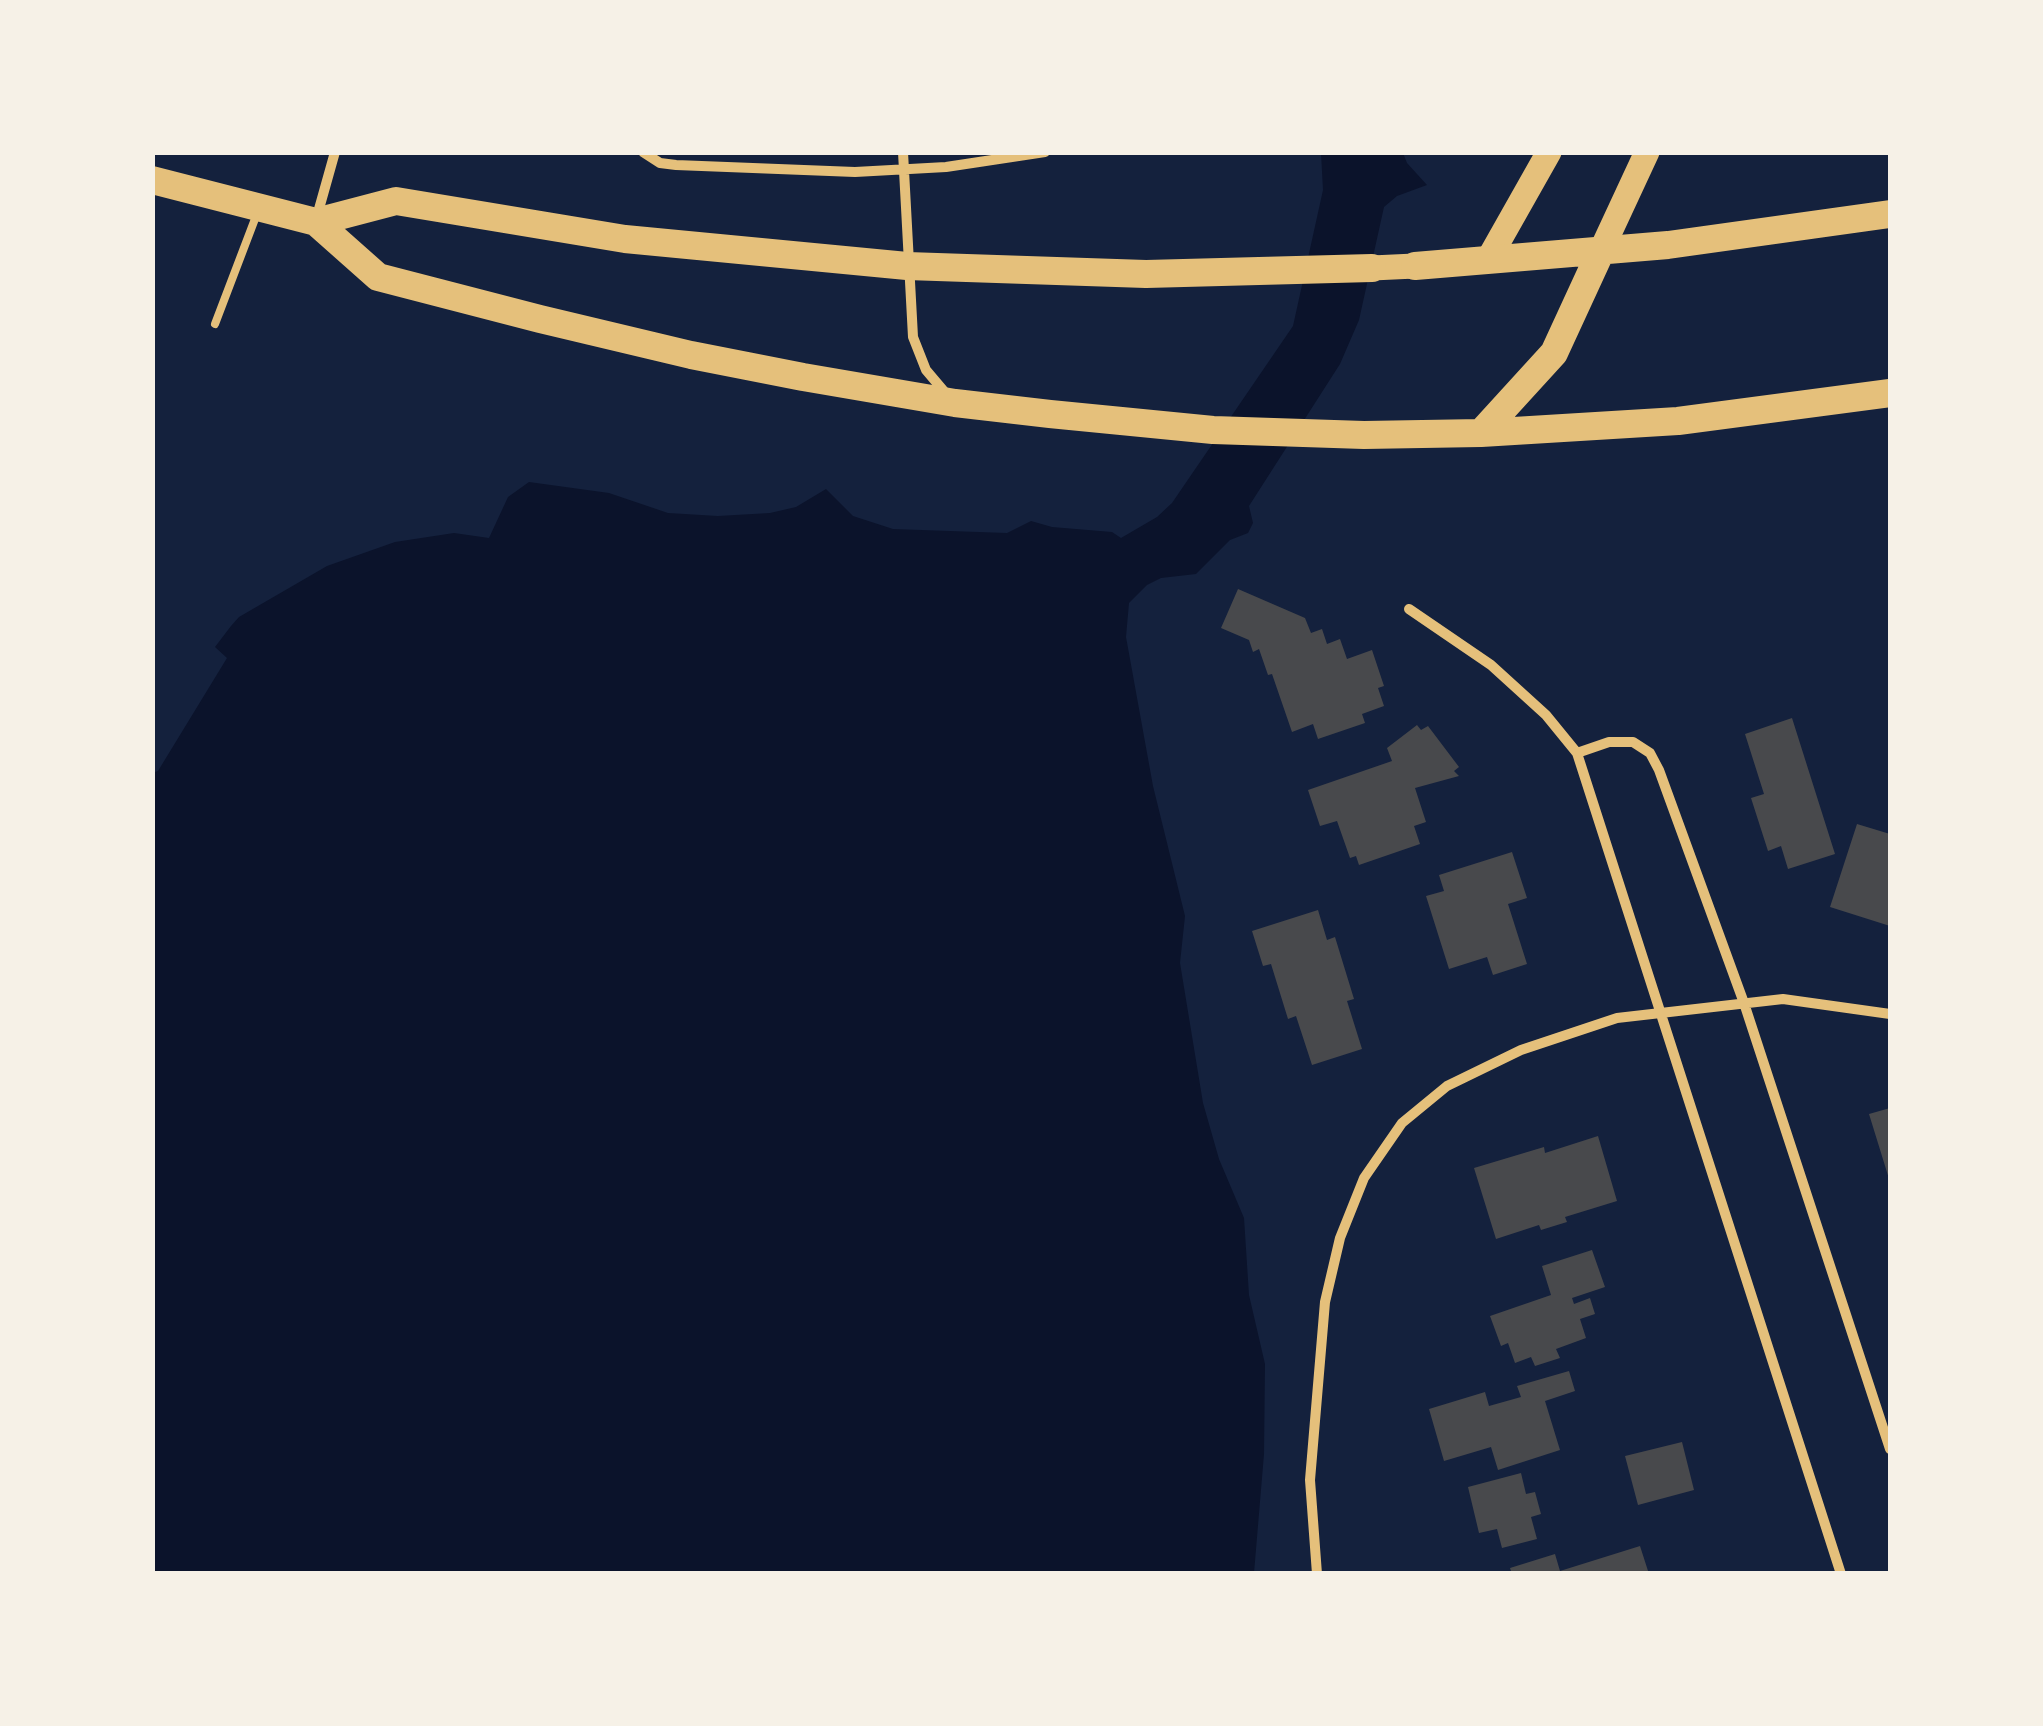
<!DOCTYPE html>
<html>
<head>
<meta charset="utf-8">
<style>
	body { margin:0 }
	#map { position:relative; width:2043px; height:1726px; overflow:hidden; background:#14213d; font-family:"PT Sans Narrow",sans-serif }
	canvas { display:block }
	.frame { position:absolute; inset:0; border:155px solid #f6f1e7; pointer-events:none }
</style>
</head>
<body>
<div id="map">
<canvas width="2043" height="1726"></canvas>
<div class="frame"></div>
</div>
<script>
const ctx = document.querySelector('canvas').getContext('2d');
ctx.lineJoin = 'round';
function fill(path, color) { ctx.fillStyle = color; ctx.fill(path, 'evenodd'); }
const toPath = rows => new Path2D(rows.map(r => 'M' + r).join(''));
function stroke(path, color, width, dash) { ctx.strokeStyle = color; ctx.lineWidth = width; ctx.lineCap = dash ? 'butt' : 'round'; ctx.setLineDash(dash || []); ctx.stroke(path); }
const water = toPath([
	[1321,153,1403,153,1407,163,1427,185,1397,196,1384,207,1359,320,1340,364,1249,506,1253,523,1248,533,1230,540,1196,574,1161,578,1147,585,1129,603,1126,637,1153,786,1185,916,1180,963,1203,1103,1219,1159,1244,1218,1249,1295,1265,1364,1264,1454,1254,1573,153,1573,152,773,158,771,227,658,215,647,231,626,239,617,327,566,395,542,454,533,489,538,508,497,529,482,609,493,668,513,718,516,770,513,796,507,826,489,853,516,893,529,1007,533,1031,521,1052,527,1112,532,1121,538,1157,517,1172,503,1293,326,1323,190]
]);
const building = toPath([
	[1238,589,1305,618,1311,633,1322,629,1327,644,1340,639,1347,659,1372,650,1384,686,1378,688,1384,706,1362,714,1365,723,1318,739,1313,724,1292,732,1272,674,1268,675,1259,649,1253,652,1249,640,1221,628],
	[1792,718,1835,854,1788,869,1781,846,1768,851,1751,798,1764,794,1745,734],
	[1417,725,1421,730,1428,726,1459,767,1454,771,1459,776,1415,788,1426,822,1414,826,1420,844,1359,865,1356,856,1350,858,1337,821,1320,826,1308,790,1392,761,1387,748],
	[1857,824,1890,834,1890,926,1830,907],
	[1512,852,1527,898,1508,904,1527,964,1493,975,1487,957,1449,969,1426,896,1444,891,1439,875],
	[1318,910,1327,940,1335,937,1354,999,1347,1001,1362,1049,1312,1065,1296,1016,1288,1019,1271,964,1263,966,1252,931],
	[1890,1108,1890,1182,1869,1114],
	[1598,1136,1617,1201,1565,1217,1567,1222,1541,1230,1539,1225,1496,1239,1474,1168,1544,1147,1545,1153],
	[1592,1250,1605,1287,1572,1298,1574,1304,1590,1298,1595,1314,1580,1319,1586,1338,1556,1349,1560,1358,1535,1366,1531,1357,1515,1363,1508,1343,1501,1346,1490,1316,1551,1295,1542,1266],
	[1569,1371,1575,1391,1545,1401,1560,1450,1498,1470,1491,1447,1444,1461,1429,1409,1485,1392,1489,1406,1521,1397,1517,1386],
	[1682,1442,1694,1490,1638,1505,1625,1456],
	[1521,1473,1526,1494,1535,1492,1541,1514,1531,1517,1537,1539,1502,1548,1497,1529,1479,1533,1468,1487],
	[1640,1546,1649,1574,1512,1574,1510,1568,1555,1554,1560,1571]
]);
const service = toPath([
	[215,324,258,211]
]);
const minor = toPath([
	[643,152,660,163,676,165,855,172,946,167,1045,152],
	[903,152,913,337,926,370,948,396],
	[317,216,335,152],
	[1409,609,1491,665,1546,715,1577,753,1841,1574],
	[1577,753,1609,742,1633,742,1650,753,1659,770,1744,1003,1890,1449],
	[1317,1574,1310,1480,1325,1302,1340,1238,1364,1178,1402,1123,1447,1086,1521,1050,1617,1018,1783,999,1890,1014]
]);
const primary = toPath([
	[1601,251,1647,152],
	[1488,260,1549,152],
	[1372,268,1415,266]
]);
const trunk = toPath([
	[152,180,316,222,378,277,540,319,691,355,803,377,955,403,1050,414,1213,430,1364,435,1481,433,1678,421,1890,393],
	[316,222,396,201,625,239,907,266,1146,274,1372,268],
	[1415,266,1668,245,1890,214],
	[1481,433,1554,353,1601,251]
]);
fill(water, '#0b132b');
fill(building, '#48494c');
stroke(service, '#e5c07b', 8);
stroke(minor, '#e5c07b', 10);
stroke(primary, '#e5c07b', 25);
stroke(trunk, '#e5c07b', 28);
</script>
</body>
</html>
